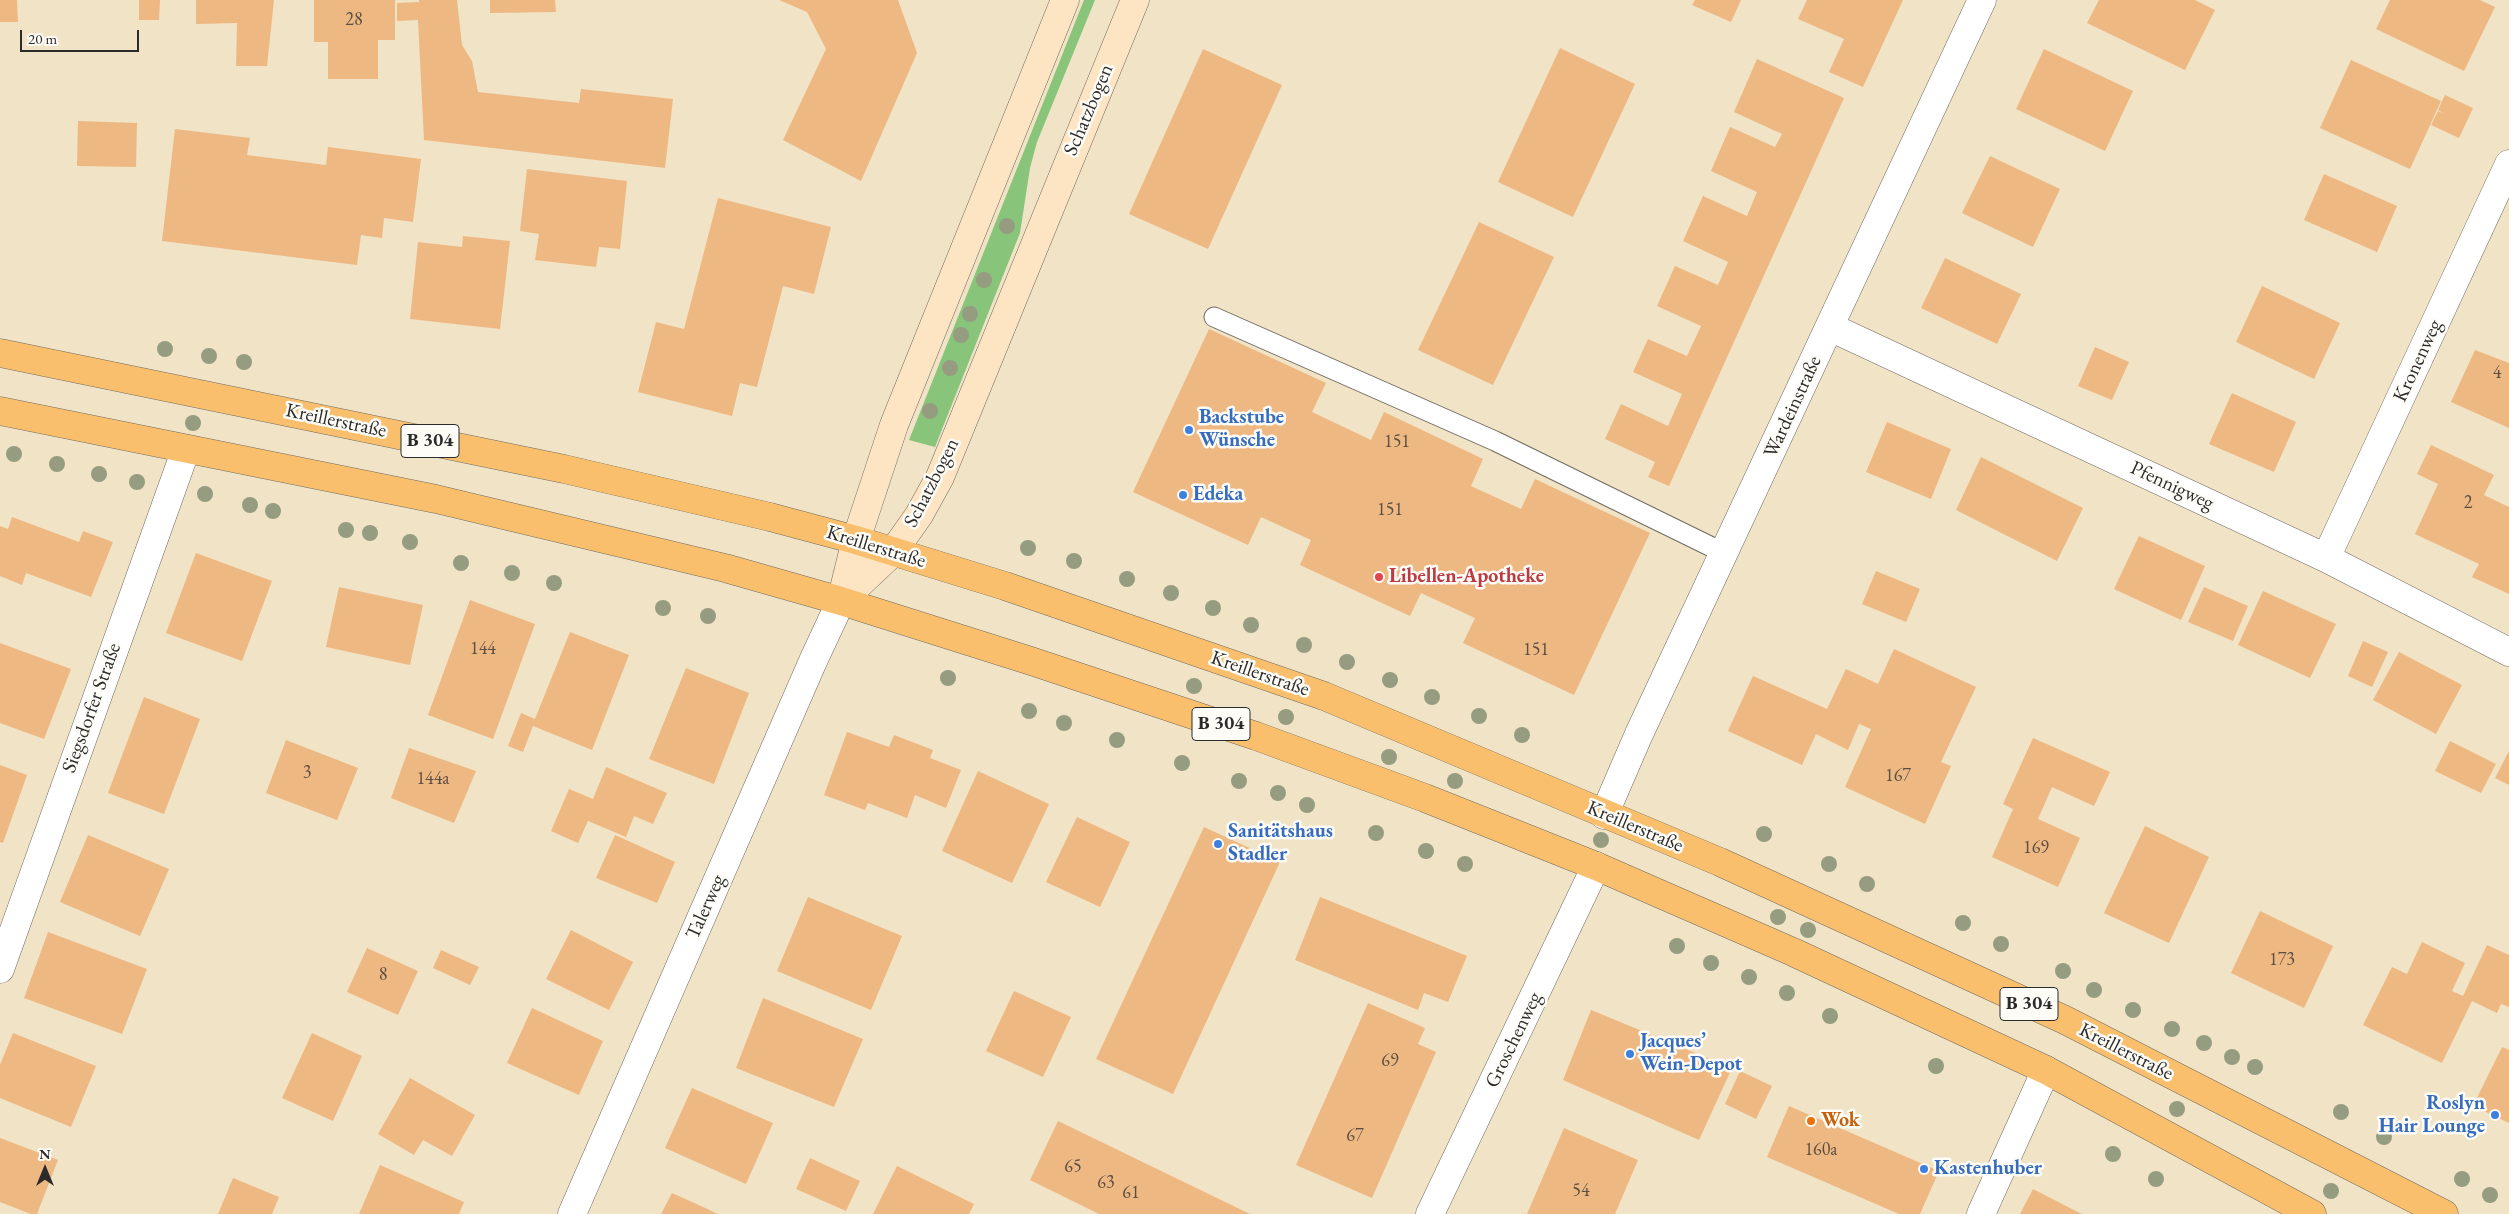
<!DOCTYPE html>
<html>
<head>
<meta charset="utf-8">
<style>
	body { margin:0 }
	#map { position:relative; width:2509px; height:1214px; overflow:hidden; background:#f0e3c6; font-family:"EB Garamond",serif }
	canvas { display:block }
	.north { position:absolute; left:20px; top:1144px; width:50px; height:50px; -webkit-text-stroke:4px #fdfcf7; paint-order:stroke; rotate:0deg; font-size:14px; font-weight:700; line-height:20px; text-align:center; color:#2b2b2b }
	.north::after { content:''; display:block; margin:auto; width:18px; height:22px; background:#2b2b2b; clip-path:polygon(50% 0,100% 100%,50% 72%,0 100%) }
	.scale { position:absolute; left:20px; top:30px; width:119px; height:22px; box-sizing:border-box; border:2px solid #2b2b2b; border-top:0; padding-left:6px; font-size:15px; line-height:18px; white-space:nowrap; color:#2b2b2b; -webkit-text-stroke:4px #fdfcf7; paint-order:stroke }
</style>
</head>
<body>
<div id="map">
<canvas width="2509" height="1214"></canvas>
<div class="north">N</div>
<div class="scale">20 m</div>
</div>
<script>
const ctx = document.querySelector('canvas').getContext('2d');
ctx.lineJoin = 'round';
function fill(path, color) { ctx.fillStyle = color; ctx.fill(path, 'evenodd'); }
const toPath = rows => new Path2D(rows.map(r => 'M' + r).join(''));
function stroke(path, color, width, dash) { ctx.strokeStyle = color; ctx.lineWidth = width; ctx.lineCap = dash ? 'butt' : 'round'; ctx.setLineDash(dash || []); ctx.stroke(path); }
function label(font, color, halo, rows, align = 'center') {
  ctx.font = font + ' "EB Garamond",serif'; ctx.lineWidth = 5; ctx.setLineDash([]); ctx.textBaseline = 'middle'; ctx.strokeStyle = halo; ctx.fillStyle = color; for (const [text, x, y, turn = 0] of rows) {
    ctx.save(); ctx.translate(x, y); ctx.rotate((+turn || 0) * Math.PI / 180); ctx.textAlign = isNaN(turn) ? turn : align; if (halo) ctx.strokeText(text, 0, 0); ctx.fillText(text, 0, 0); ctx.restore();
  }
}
const green = toPath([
	[1084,0,1095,0,1037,142,1030,168,1020,233,935,447,909,440]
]);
const building = toPath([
	[0,0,17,0,18,22,0,22],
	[139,0,160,0,159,20,139,20],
	[196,0,274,0,267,66,236,66,237,23,196,24],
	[314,0,395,0,395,40,378,40,378,79,328,79,328,42,314,42],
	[419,0,457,0,462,45,472,61,478,92,579,103,581,89,673,99,665,168,424,140,418,20,397,21,397,3,419,2],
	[490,0,555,0,556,12,490,13],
	[779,0,898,0,917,53,861,181,783,140,826,49,807,12],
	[1695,0,1741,0,1731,22,1692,5],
	[1807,0,1903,0,1863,87,1829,72,1844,39,1798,19],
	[2099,0,2195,0,2215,10,2185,70,2087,23],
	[2390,0,2480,0,2495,7,2464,71,2376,29],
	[1560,48,1635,84,1573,217,1498,182],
	[1203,49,1282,85,1208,249,1129,214],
	[2044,49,2133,91,2105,151,2016,109],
	[1757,59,1844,98,1669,486,1648,477,1655,462,1605,439,1621,404,1668,426,1682,394,1633,372,1648,339,1687,356,1701,326,1657,306,1675,266,1718,285,1728,262,1683,241,1703,196,1747,216,1757,192,1711,171,1730,127,1775,147,1782,134,1734,112],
	[2351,60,2441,101,2410,169,2320,128],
	[2445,95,2473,108,2459,138,2431,125,2438,111,2445,114,2438,110],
	[78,121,137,123,136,167,77,166],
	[175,129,250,138,247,155,326,165,328,147,421,159,413,222,384,218,382,238,361,235,357,265,162,241],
	[1990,156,2060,189,2033,247,1962,213],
	[527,169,627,181,620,249,599,247,596,267,535,260,539,234,520,231],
	[2324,174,2397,206,2377,252,2304,220],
	[718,198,831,227,814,294,783,286,757,387,740,383,732,416,638,392,656,322,684,329],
	[1479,222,1554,257,1493,385,1418,350],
	[463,236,510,241,500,329,410,319,418,242,462,247],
	[1945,258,2021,294,1997,344,1921,308],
	[2262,286,2340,323,2314,379,2236,342],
	[1209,329,1326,383,1312,412,1371,440,1384,412,1483,459,1471,486,1521,509,1535,479,1650,533,1574,695,1463,643,1475,618,1421,593,1410,616,1300,565,1311,540,1261,517,1248,545,1133,492],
	[2095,347,2129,362,2112,400,2078,386],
	[2475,350,2509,363,2509,428,2451,402],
	[2232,393,2296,422,2274,472,2209,444],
	[1887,422,1951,449,1931,499,1866,472],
	[2431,445,2494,475,2484,495,2509,507,2509,594,2472,577,2479,564,2415,534,2438,484,2417,474],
	[1981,457,2083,508,2057,561,1956,510],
	[12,517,79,542,83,531,113,542,91,597,26,573,22,585,0,576,0,526,8,529],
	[2139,536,2205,566,2181,620,2114,589],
	[196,553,272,581,242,661,166,633],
	[1876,571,1920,589,1906,622,1862,604],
	[339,587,423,605,410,665,326,647],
	[2204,587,2248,606,2233,641,2188,622],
	[2263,591,2336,624,2310,678,2238,645],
	[470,600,535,624,493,739,428,715],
	[570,632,629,655,592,750,533,726,523,752,508,746,521,713,535,719],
	[2363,641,2388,652,2372,687,2348,676],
	[0,643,71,669,44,739,0,723],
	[1894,649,1976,687,1941,762,1951,766,1925,824,1845,787,1871,729,1859,724,1848,750,1816,734,1802,765,1728,731,1753,676,1827,709,1846,669,1878,684],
	[2399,652,2462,685,2436,734,2373,700],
	[686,668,749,693,714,784,649,759],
	[144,697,200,719,164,814,108,793],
	[847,732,889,747,894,735,933,750,930,758,961,770,946,808,915,795,907,818,868,803,865,810,824,795],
	[2033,738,2110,772,2094,806,2052,787,2038,819,2080,838,2058,887,1992,857,2013,809,2003,804],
	[286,740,358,768,337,820,266,793],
	[2450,741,2496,764,2481,793,2435,771],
	[409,748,476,771,454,823,391,798],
	[2509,751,2509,785,2495,778],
	[0,765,27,775,3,843,0,842],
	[606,767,667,793,653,824,634,816,626,837,588,821,578,843,551,831,569,789,593,799],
	[978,771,1049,804,1012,883,942,851],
	[1077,817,1130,842,1100,907,1046,882],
	[2145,826,2209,857,2169,943,2104,913],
	[1204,827,1280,862,1173,1094,1096,1059],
	[88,835,169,869,140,936,60,902],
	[615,835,675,862,657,903,596,878],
	[808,897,902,936,871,1010,777,971],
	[1320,897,1467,956,1448,1002,1424,993,1418,1010,1295,960],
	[2260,911,2333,946,2304,1008,2231,973],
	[571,930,633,962,609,1010,546,979],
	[48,932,147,969,122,1034,24,998],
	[2422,942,2465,963,2452,991,2463,996,2487,945,2509,955,2509,1007,2501,1004,2497,1013,2472,1001,2442,1063,2363,1025,2392,967,2407,974],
	[367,948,418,971,398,1015,347,992],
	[441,950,479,967,470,985,433,968],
	[1014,991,1071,1017,1043,1077,986,1051],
	[763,998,863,1039,834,1107,736,1068],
	[1368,1003,1425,1028,1418,1044,1436,1052,1372,1198,1296,1165],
	[532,1008,603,1041,579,1095,507,1063],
	[1591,1010,1732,1068,1699,1140,1563,1080],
	[13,1033,96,1066,71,1127,0,1098,0,1065],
	[312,1033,362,1056,333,1121,282,1098],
	[2502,1047,2509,1050,2509,1123,2473,1106],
	[1740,1071,1772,1086,1756,1119,1725,1104],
	[410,1078,475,1115,452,1156,423,1140,414,1155,378,1134],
	[692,1088,773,1123,746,1184,665,1148],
	[1789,1106,1939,1171,1920,1214,1899,1214,1767,1157],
	[1058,1121,1250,1214,1099,1214,1030,1180],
	[1564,1128,1638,1160,1615,1214,1527,1214],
	[0,1138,58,1160,37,1214,31,1214,0,1202],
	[810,1158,860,1181,846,1211,796,1189],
	[380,1165,464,1202,459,1214,359,1214],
	[897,1166,974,1204,969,1214,873,1214],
	[233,1178,279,1197,272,1214,218,1214],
	[2033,1189,2070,1208,2082,1214,2020,1214],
	[672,1193,701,1206,718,1214,661,1214]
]);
const service = toPath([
	[1214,317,1495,441,1724,553]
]);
const minor = toPath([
	[1830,327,2326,558,2509,652],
	[2326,558,2509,164],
	[1604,815,1639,734,1982,0],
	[0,969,186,449],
	[572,1214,813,661,841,601],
	[1430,1214,1596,866],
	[1981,1214,2046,1070]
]);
const secondary = toPath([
	[841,601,893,552,919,515,940,477,1135,0],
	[841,601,856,540,894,425,1065,0]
]);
const primary = toPath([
	[0,353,564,469,770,517,856,540,1005,586,1324,696,1720,862,2065,1020,2444,1214],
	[0,411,436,499,725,568,841,601,1031,661,1256,736,1425,798,1596,866,1793,952,2046,1070,2312,1214]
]);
const trees = [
	[1007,226],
	[984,280],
	[970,314],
	[961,335],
	[165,349],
	[209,356],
	[244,362],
	[950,368],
	[930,411],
	[193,423],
	[14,454],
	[57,464],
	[99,474],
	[137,482],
	[205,494],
	[250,505],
	[273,511],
	[346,530],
	[370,533],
	[410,542],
	[1028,548],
	[1074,561],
	[461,563],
	[512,573],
	[1127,579],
	[554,583],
	[1171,593],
	[663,608],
	[1213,608],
	[708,616],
	[1251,625],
	[1304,645],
	[1347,662],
	[948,678],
	[1390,680],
	[1194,686],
	[1432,697],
	[1029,711],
	[1479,716],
	[1286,717],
	[1064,723],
	[1522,735],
	[1117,740],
	[1389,757],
	[1182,763],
	[1239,781],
	[1455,781],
	[1278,793],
	[1307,805],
	[1376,833],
	[1764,834],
	[1601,840],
	[1426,851],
	[1465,864],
	[1829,864],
	[1867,884],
	[1778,917],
	[1963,923],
	[1808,930],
	[2001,944],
	[1677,946],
	[1711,963],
	[2063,971],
	[1749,977],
	[2094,990],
	[1787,993],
	[2133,1010],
	[1830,1016],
	[2172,1029],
	[2204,1043],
	[2232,1057],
	[1936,1066],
	[2255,1067],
	[2177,1109],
	[2341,1112],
	[2384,1137],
	[2113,1154],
	[2156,1179],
	[2462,1179],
	[2331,1191],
	[2490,1195]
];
const markers = [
	[1189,430,5,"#3f7fe0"],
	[1183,495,5,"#3f7fe0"],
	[1379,577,5,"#e0444e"],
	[1218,844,5,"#3f7fe0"],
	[1630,1054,5,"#3f7fe0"],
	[2495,1115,5,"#3f7fe0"],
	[1811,1121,5,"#e8710a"],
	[1924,1169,5,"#3f7fe0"]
];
const numberNames = [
	["28",354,20],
	["4",2497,373],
	["151",1397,442],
	["2",2468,503],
	["151",1390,510],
	["144",483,649],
	["151",1536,650],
	["3",307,773],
	["167",1898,776],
	["144a",433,779],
	["169",2036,848],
	["173",2282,960],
	["8",383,975],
	["69",1390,1061],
	["67",1355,1136],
	["160a",1821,1150],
	["65",1073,1167],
	["63",1106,1183],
	["54",1581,1191],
	["61",1131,1193]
];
const shields = [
	[430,441,58],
	[1221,724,58],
	[2029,1004,58]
];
const shieldNames = [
	["B 304",430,441],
	["B 304",1221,724],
	["B 304",2029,1004]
];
const streetNames = [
	["Schatzbogen",1089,110,-67],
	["Kronenweg",2418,361,-65],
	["Wardeinstraße",1793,407,-65],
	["Kreillerstraße",336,421,12],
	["Schatzbogen",932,483,-63],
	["Pfennigweg",2172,486,25],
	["Kreillerstraße",876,547,17],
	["Kreillerstraße",1260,674,19],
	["Siegsdorfer Straße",92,708,-70],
	["Kreillerstraße",1635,827,23],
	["Talerweg",706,907,-66],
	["Groschenweg",1514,1040,-64],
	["Kreillerstraße",2126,1052,27]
];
const shopNames = [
	["Backstube",1199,418],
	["Wünsche",1199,441],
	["Edeka",1193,495],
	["Sanitätshaus",1228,832],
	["Stadler",1228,855],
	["Jacques’",1640,1042],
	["Wein-Depot",1640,1065],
	["Roslyn",2485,1104,"right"],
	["Hair Lounge",2485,1127,"right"],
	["Kastenhuber",1934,1169]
];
const healthNames = [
	["Libellen-Apotheke",1389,577]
];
const foodNames = [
	["Wok",1821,1121]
];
fill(green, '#88c47a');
fill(building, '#eeb883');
stroke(service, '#706b61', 21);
stroke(minor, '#706b61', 29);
stroke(secondary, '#706b61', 29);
stroke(primary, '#706b61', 29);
stroke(service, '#fff', 19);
stroke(minor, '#fff', 28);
stroke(secondary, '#fde5c4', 28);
stroke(primary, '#f9bf6c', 28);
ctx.fillStyle = '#969c80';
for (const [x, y] of trees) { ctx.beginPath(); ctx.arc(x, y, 8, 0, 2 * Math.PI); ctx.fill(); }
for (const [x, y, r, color] of markers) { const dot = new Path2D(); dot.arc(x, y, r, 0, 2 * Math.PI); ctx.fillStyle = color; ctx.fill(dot); stroke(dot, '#fdfcf7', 2); }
label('18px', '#5c4e41', null, numberNames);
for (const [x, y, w] of shields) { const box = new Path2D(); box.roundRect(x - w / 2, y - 16.5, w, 33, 4); ctx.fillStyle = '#fdfcf7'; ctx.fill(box); stroke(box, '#2b2b2b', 1); }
label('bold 19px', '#2b2b2b', null, shieldNames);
label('20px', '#2b2b2b', '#fdfcf7', streetNames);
label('bold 20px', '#366cbe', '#fdfcf7', shopNames, 'left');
label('bold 20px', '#be3a42', '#fdfcf7', healthNames, 'left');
label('bold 20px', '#c56008', '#fdfcf7', foodNames, 'left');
</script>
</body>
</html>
